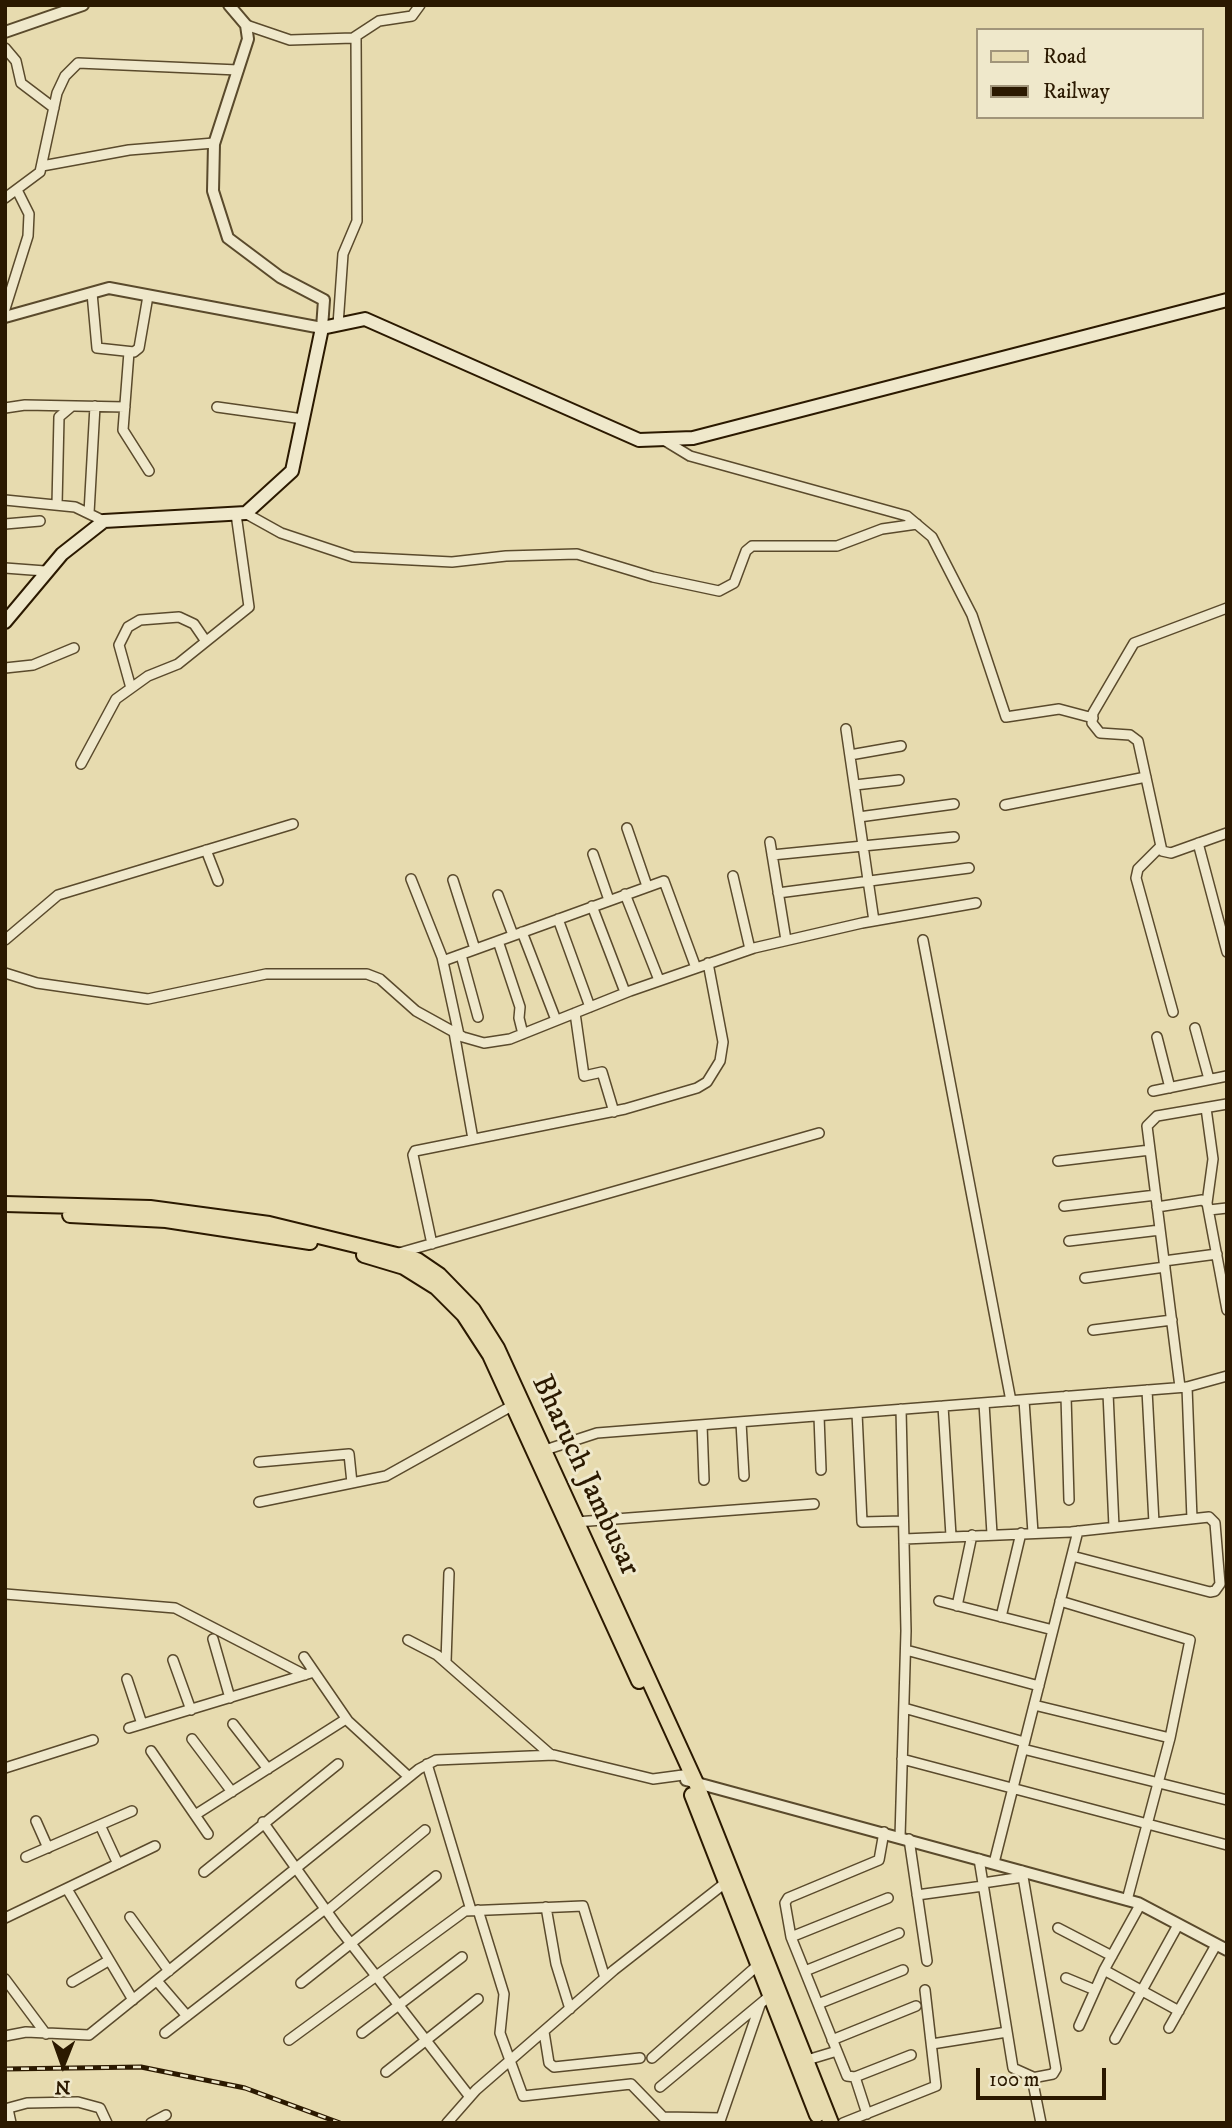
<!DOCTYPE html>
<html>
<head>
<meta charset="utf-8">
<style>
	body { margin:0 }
	#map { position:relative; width:1232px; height:2128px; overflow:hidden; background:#e7dbaf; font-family:"IM FELL DW Pica",serif }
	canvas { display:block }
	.frame { position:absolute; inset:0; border:7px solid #2b1900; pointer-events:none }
	.legend { position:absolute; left:976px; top:28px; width:228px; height:91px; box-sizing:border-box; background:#efe8cb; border:2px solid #a1957a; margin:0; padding:9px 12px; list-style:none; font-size:21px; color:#2b1900 }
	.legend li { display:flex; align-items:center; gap:14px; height:35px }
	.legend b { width:35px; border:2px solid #a1957a }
	.north { position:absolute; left:28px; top:2030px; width:70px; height:70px; -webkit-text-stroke:5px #efe8cb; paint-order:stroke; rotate:181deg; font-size:19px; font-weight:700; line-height:28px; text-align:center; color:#2b1900 }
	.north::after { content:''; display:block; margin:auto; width:24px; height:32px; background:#2b1900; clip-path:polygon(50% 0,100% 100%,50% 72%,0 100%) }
	.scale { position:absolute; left:976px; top:2068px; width:130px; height:32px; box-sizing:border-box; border:4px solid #2b1900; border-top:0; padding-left:9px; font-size:21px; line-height:24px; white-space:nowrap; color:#2b1900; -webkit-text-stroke:5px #efe8cb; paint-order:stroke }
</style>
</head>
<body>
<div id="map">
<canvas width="1232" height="2128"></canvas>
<div class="frame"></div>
<ul class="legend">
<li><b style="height:9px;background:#e7dbaf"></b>Road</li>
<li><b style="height:9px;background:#2b1900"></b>Railway</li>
</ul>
<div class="north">N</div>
<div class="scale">100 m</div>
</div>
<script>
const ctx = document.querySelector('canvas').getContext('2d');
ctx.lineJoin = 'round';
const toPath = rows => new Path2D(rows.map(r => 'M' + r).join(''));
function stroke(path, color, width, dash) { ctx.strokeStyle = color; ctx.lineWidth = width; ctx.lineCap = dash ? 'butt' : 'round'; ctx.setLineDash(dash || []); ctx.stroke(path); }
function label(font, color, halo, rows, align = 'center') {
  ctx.font = font + ' "IM FELL DW Pica",serif'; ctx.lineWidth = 6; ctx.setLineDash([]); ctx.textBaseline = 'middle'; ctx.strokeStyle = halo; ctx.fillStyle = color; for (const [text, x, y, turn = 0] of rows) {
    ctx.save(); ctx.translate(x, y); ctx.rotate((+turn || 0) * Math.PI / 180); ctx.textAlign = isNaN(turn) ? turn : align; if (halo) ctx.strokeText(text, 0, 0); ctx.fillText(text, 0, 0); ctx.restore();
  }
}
const minor = toPath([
	[246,25,290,40,353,38,379,21,412,16,420,5],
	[5,48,16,61,21,83,54,108],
	[42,166,129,150,214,143],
	[5,198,40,172,57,93,65,76,78,63,238,70],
	[92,293,97,348,134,352,139,348,148,296],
	[5,309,28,236,29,214,17,190],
	[338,325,343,254,357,221,356,37],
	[129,352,123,430,149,471],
	[217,407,303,419],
	[5,408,25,405,125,407],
	[662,439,690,456,907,516,932,537,972,615,1006,717,1059,709,1093,718],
	[5,500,75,507,104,521],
	[57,505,59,417,72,406],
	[89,513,95,406],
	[245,513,281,533,353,557,452,562,506,556,577,554,653,577,719,591,734,583,746,551,752,546,837,546,882,529,917,524],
	[5,524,40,521],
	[5,568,45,571],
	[1227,608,1134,643,1093,713,1092,723,1100,733,1130,735,1138,741,1162,851,1171,853,1227,833],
	[5,668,33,665,74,648],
	[131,688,119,645,128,627,140,620,179,617,194,624,205,640],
	[846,729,874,921],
	[850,755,901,746],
	[81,764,116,699,148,676,178,664,249,607,236,514],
	[855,785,899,780],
	[1005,805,1146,777],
	[859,817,954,804],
	[627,828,647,886],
	[770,842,786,940],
	[1198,843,1227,952],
	[1159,848,1138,869,1136,878,1173,1012],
	[206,850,218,881],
	[593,854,609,900],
	[772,855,954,837],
	[733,876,750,949],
	[411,879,442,957,459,1035],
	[453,880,475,949],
	[778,893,969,868],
	[625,894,659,980],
	[498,895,513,935],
	[592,906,625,992],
	[558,919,590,1007],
	[522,932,556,1020],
	[5,940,58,895,293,824],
	[923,940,1011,1401],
	[498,941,520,1007,519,1018,523,1034],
	[461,955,478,1017],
	[443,961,664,881,696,968],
	[5,973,37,983,148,999,266,974,367,974,380,979,416,1011,463,1037,484,1043,510,1039,630,991,754,948,862,923,976,903],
	[575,1013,584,1076,602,1072,614,1112],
	[1195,1028,1209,1079],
	[454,1032,473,1139],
	[1157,1037,1170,1088],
	[1153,1091,1227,1076],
	[1206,1108,1213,1159,1207,1203],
	[1058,1161,1150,1150],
	[1064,1206,1156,1195],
	[1157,1207,1202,1200,1207,1203,1227,1310],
	[1209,1210,1227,1208],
	[1069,1241,1160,1230],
	[432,1244,413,1155,415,1151,625,1109,697,1088,707,1082,720,1061,723,1042,708,963],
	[399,1253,819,1133],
	[1164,1261,1217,1254],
	[1085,1278,1165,1267],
	[1093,1330,1172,1320],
	[1180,1387,1147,1126,1157,1116,1227,1104],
	[1187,1387,1192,1519],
	[1147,1390,1154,1523],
	[1108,1393,1114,1527],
	[1066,1396,1069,1500],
	[1024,1400,1033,1533],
	[984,1403,992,1534],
	[943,1406,951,1536],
	[857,1413,862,1522,903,1521],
	[819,1416,821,1470],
	[741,1422,744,1476],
	[702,1425,704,1480],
	[542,1451,597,1433,1187,1387,1227,1376],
	[259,1462,349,1454,352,1483],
	[259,1502,386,1476,517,1403],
	[576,1522,814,1504],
	[904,1539,1071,1532,1209,1517,1215,1523,1220,1584,1215,1591,1210,1592,1072,1556],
	[5,1594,175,1608,305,1675],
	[939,1601,1053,1630],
	[1060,1601,1190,1640,1170,1738,1127,1900],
	[957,1606,972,1535],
	[1001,1617,1021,1533],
	[213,1639,230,1698],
	[408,1640,437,1655,551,1755],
	[906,1650,1039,1686],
	[304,1657,348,1721,409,1777],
	[173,1660,191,1710],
	[446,1662,449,1573],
	[127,1679,142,1724],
	[1034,1705,1170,1738],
	[904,1708,1024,1742],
	[233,1724,268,1769],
	[129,1728,314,1672],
	[192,1739,232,1792],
	[1023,1749,1227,1800],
	[151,1751,208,1834],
	[902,1759,1227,1845],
	[427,1764,471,1910],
	[5,1768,93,1740],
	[195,1815,346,1719],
	[36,1821,48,1848],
	[263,1822,338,1927,470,2097],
	[100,1825,118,1864],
	[884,1832,879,1860,788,1898,785,1903,791,1937,847,2076,855,2077,911,2055],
	[900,1837,906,1631,901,1409],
	[909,1839,927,1961],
	[26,1857,132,1811],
	[979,1859,1013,2068,1033,2077],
	[994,1863,1078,1531],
	[1022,1871,1056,2069,1053,2074,1032,2078,1041,2123],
	[204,1872,338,1764],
	[983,1883,1023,1877],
	[67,1889,133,2000],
	[917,1895,983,1886],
	[546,1907,556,1964,570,2009],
	[478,1910,504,1994,500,2033,523,2096,631,2084,663,2117,721,2118],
	[327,1911,425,1830],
	[130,1917,169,1971],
	[5,1918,155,1846],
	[1058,1928,1112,1956],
	[791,1937,888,1898],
	[1104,1970,1179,2011],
	[805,1971,899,1933],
	[1066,1978,1095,1990],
	[5,1979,46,2034],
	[157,1981,187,2016],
	[72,1982,108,1961],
	[301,1983,436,1876],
	[818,2004,903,1970],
	[1079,2026,1104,1970,1140,1905],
	[1169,2028,1216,1945],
	[544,2032,549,2063,554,2067,640,2058],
	[165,2033,325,1909],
	[362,2033,462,1957],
	[5,2036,26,2032,89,2035,419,1769,436,1760,554,1755,653,1779,683,1775],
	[1115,2039,1178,1925],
	[289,2040,465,1911,583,1906,605,1978],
	[832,2040,916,2006],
	[932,2044,1007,2032],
	[652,2058,758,1965],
	[807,2060,837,2051],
	[386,2072,478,1999],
	[855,2077,867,2114],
	[660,2087,772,1994],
	[5,2109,27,2103,78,2102,100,2108,107,2123],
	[8,2109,11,2123],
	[720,2121,760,2005],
	[151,2123,166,2115],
	[447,2123,476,2090,614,1970,729,1880],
	[843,2123,936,2086,925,1990]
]);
const tertiary = toPath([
	[5,32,83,5],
	[5,317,109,288,322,328,324,300,280,277,228,238,213,191,214,144,248,39,246,25,229,5],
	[686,1780,1138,1903,1227,1950]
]);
const secondary = toPath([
	[5,622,62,554,104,521,246,513,292,471,322,328,365,319,639,440,693,438,1227,300]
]);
const primary = toPath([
	[5,1204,150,1208,269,1224,417,1260,439,1275,473,1310,497,1348,696,1783,831,2123],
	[70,1215,166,1220,310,1242],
	[364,1255,404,1267,436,1287,464,1315,490,1355,639,1681],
	[692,1795,817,2115]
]);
const rail = toPath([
	[5,2069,141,2067,245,2088,340,2123]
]);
const streetNames = [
	["Bharuch Jambusar",584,1476,65]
];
stroke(minor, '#5a4a2c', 12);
stroke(tertiary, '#5a4a2c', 14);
stroke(secondary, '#2b1900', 16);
stroke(primary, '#2b1900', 18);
stroke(minor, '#efe8cb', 9);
stroke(tertiary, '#efe8cb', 10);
stroke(secondary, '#efe8cb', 12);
stroke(primary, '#e7dbaf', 14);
stroke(rail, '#2b1900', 5);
stroke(rail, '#efe8cb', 2.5, [8]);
label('30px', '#2b1900', '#efe8cb', streetNames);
</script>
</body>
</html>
